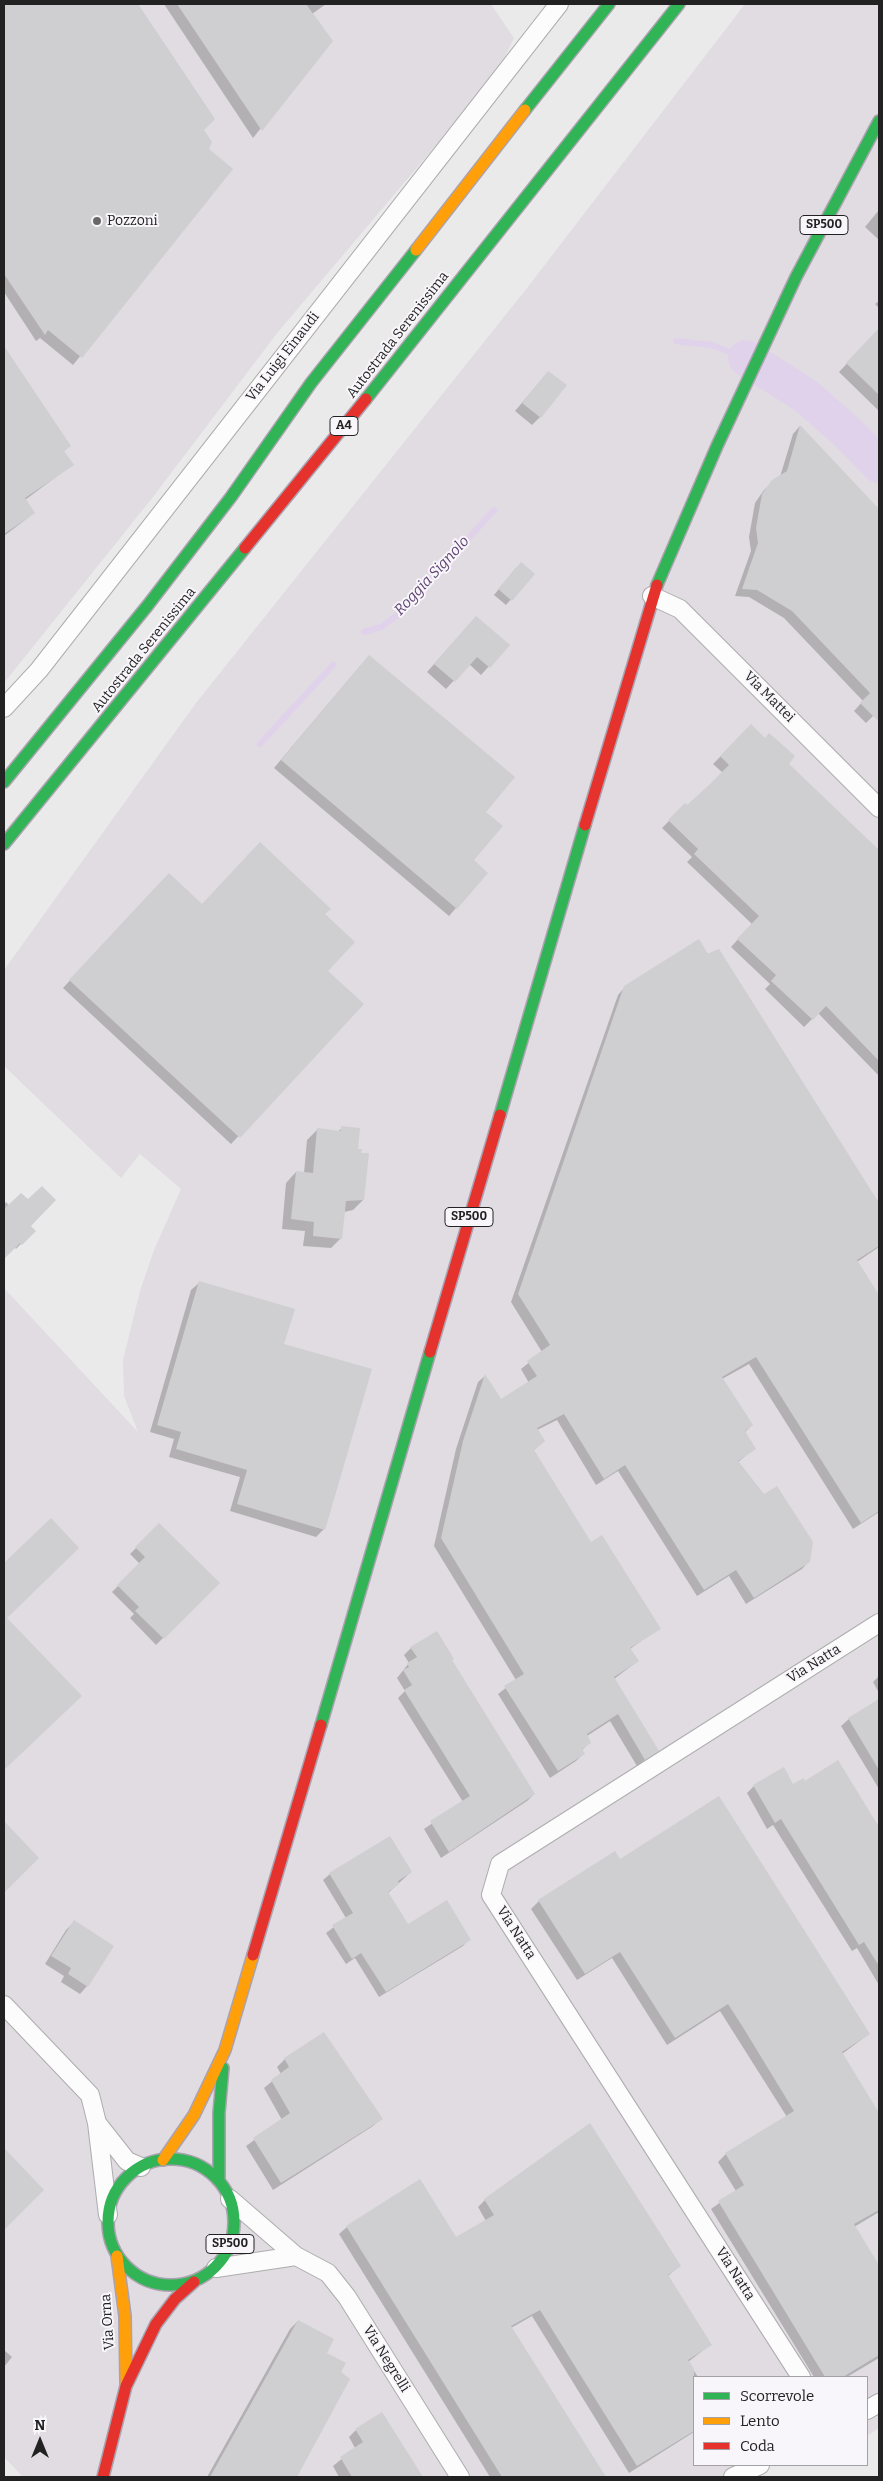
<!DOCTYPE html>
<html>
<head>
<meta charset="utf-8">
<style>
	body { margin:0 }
	#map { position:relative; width:883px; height:2481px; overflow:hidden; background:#ebeaeb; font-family:Bitter,serif }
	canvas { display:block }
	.frame { position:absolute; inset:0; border:5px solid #232223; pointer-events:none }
	.legend { position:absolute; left:693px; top:2376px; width:175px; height:90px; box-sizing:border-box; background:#f8f6fa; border:1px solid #a3a1a4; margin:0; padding:6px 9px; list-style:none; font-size:15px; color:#232223 }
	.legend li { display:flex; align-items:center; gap:10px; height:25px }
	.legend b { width:25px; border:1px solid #a3a1a4 }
	.north { position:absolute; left:15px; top:2416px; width:50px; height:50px; -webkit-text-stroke:4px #f8f6fa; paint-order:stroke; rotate:0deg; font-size:14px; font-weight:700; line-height:20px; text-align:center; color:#232223 }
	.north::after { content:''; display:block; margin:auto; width:18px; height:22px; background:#232223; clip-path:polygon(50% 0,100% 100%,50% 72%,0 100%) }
</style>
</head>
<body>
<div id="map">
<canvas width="883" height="2481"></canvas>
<div class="frame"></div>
<ul class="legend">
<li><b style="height:6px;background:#30b455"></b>Scorrevole</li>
<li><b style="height:6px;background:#ff9f0a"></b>Lento</li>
<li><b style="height:6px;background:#e5322d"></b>Coda</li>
</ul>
<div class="north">N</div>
</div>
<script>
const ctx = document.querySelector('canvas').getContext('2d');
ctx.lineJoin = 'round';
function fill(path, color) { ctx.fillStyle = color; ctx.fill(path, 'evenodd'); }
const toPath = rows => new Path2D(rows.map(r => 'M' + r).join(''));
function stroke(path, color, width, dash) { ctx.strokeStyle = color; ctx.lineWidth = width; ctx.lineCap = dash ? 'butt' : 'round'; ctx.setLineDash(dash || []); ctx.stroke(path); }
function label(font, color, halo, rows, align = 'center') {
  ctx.font = font + ' Bitter,serif'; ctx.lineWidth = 4; ctx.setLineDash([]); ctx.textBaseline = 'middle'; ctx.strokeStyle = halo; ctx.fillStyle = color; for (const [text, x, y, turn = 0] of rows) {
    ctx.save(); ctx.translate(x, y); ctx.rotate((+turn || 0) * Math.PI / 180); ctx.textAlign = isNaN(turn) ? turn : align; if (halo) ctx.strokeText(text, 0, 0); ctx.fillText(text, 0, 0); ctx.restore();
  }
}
const built = toPath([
	[4,4,491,4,514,38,497,73,278,332,153,497,4,683],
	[745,4,879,4,879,2428,867,2436,867,2377,694,2377,694,2465,751,2465,723,2477,23,2477,4,2457,4,1288,138,1432,124,1396,123,1360,140,1291,154,1250,181,1189,140,1154,121,1178,4,1066,4,970,196,703,527,288]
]);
const shadow = toPath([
	[4,4,137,4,214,119,203,130,207,149,231,169,73,365,40,338,36,341,4,292],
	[164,4,326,4,312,14,331,41,253,138],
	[879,210,879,240,865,227],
	[879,301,879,308,875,304],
	[879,330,879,411,839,372],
	[4,349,69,446,63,452,72,465,25,500,34,513,4,536],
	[548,372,540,417,532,425,515,411],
	[800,426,879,511,879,718,875,714,866,723,854,711,863,701,784,618,749,597,735,596,751,551,749,537,755,503,764,490,780,477,793,434],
	[516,568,533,574,506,605,494,595],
	[476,617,508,645,481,675,469,664,446,689,427,672],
	[361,665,484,812,456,908,449,916,274,768],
	[751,726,787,764,879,852,879,1076,818,1013,804,1027,765,989,770,984,731,947,752,924,687,862,692,857,662,828,685,805,687,807,723,773,713,764],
	[161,882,202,905,324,914,327,971,363,1004,231,1144,63,988],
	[718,950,879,1205,879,1247,857,1262,879,1297,879,1512,853,1529,749,1364,722,1379,752,1425,745,1432,754,1449,738,1462,809,1561,802,1569,746,1604,729,1576,697,1596,618,1471,596,1485,557,1420,537,1430,544,1441,533,1451,591,1544,659,1628,630,1649,638,1661,614,1679,657,1750,637,1766,610,1721,587,1736,589,1743,581,1751,583,1754,576,1761,550,1778,498,1694,516,1680,434,1546,456,1449,478,1382,485,1376,501,1401,529,1383,521,1369,542,1352,511,1302,618,995,625,987],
	[342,1128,363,1200,353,1210,344,1212,341,1238,331,1248,303,1246,305,1231,282,1229,286,1183,296,1172,304,1173,307,1140,317,1130,338,1132],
	[6,1202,34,1231,16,1249,14,1247,4,1257,4,1204],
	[199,1283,324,1529,316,1537,230,1511,240,1477,169,1457,174,1439,150,1432,191,1290],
	[51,1520,5,1618,80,1696,4,1769,4,1565],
	[159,1525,218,1583,156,1645,130,1618,134,1614,112,1592,140,1564,130,1554],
	[411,1648,451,1661,534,1794,527,1801,441,1858,424,1829,463,1802,398,1698,405,1691,397,1678,409,1663,404,1655],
	[879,1676,879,1693,873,1682],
	[879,1700,879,1789,841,1726,849,1719],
	[837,1762,879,1829,879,1985,857,1948,852,1951,773,1825,767,1829,747,1793,754,1786,793,1785,804,1782],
	[4,1823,37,1858,4,1892],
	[390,1837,411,1872,388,1893,407,1926,469,1939,463,1946,379,1997,355,1958,346,1964,326,1933,346,1918,323,1880,330,1874],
	[615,1853,620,1860,869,2034,842,2054,879,2115,879,2212,854,2227,879,2267,879,2358,847,2377,814,2377,711,2209,736,2191,718,2162,726,2154,787,2117,720,2011,667,2045,612,1958,577,1980,531,1909,539,1901],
	[74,1922,87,1986,80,1994,61,1982,64,1976,45,1964,66,1930],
	[285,2059,381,2119,373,2126,273,2190,246,2146,282,2120,264,2088,281,2074,277,2067],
	[4,2150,42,2190,4,2228],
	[485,2200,679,2266,667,2277,710,2345,688,2362,698,2377,694,2377,694,2432,629,2473,532,2316,511,2328,603,2476,490,2477,339,2234,347,2227,455,2238,486,2221,478,2207],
	[298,2321,339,2373,349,2379,296,2477,207,2477,290,2329],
	[4,2350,12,2357,4,2367],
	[382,2414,421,2477,339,2477,333,2466,355,2448,349,2437,356,2430]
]);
const stream = toPath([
	[676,341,711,345,746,358],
	[364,632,381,627,403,611,494,510],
	[260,744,333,665]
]);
const river = toPath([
	[746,358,806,396,847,432,879,465]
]);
const building = toPath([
	[4,4,138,4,215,119,204,130,212,142,209,149,233,169,82,358,48,330,45,335,4,274],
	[177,4,306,4,333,41,262,131],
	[879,328,879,395,846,363],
	[4,346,71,446,64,451,74,465,25,498,35,513,4,534],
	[548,371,567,385,541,418,522,403],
	[800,425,879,509,879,722,860,703,870,693,792,611,757,590,742,589,758,543,756,528,762,494,772,480,787,471],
	[521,562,535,574,512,601,498,589],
	[476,616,510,645,490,668,477,657,455,682,434,664],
	[369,655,515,777,486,812,503,826,474,860,488,873,457,909,281,760],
	[751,724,765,738,769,733,795,756,789,764,879,850,879,1061,826,1006,813,1020,771,981,776,975,737,939,759,916,694,854,698,849,668,820,685,803,687,805,708,786,729,765,720,756],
	[260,842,331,909,325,914,355,942,328,971,364,1004,240,1138,69,980,169,873,202,904],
	[699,939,708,954,719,949,879,1203,879,1246,857,1260,879,1295,879,1511,861,1523,756,1357,722,1377,753,1425,745,1431,756,1449,738,1461,764,1494,777,1486,813,1542,810,1562,754,1598,736,1570,704,1590,625,1465,604,1479,564,1414,537,1428,545,1441,534,1450,591,1542,602,1535,661,1629,630,1648,639,1661,614,1677,659,1751,645,1760,618,1714,587,1734,591,1743,582,1749,585,1754,558,1771,504,1686,524,1674,441,1538,463,1441,485,1374,501,1399,537,1376,527,1361,550,1345,518,1294,624,986],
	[341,1126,360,1128,358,1149,362,1149,361,1153,369,1153,364,1200,346,1201,342,1239,313,1236,314,1222,291,1219,296,1171,313,1173,317,1128,341,1131],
	[42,1186,56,1200,31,1226,36,1231,22,1245,20,1243,4,1259,4,1209,21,1193,28,1199],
	[199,1281,295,1309,284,1344,372,1369,325,1530,237,1504,247,1470,176,1449,181,1432,157,1425],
	[51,1518,79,1548,7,1618,82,1696,4,1770,4,1563],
	[159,1523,220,1583,164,1639,135,1611,139,1607,117,1585,145,1557,135,1547],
	[437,1631,454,1659,452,1660,535,1794,449,1852,430,1821,470,1796,404,1690,412,1685,403,1670,409,1667,407,1663,417,1657,410,1647],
	[879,1699,879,1770,848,1718],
	[838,1760,879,1827,879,1966,864,1942,859,1945,781,1819,775,1823,753,1785,784,1767,793,1784,804,1778,805,1781],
	[719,1796,870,2034,842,2052,879,2113,879,2210,854,2224,879,2265,879,2355,843,2377,825,2377,718,2201,744,2185,725,2153,794,2111,744,2029,728,2004,675,2038,620,1952,585,1974,538,1900,615,1851,620,1859],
	[4,1821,39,1858,4,1893],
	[390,1836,412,1872,398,1881,399,1884,388,1892,408,1924,447,1900,471,1940,386,1992,361,1953,352,1959,332,1925,353,1913,329,1873],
	[74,1920,114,1946,88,1987,68,1974,71,1968,51,1956],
	[324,2032,383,2119,281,2183,253,2138,290,2113,271,2080,289,2067,284,2058],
	[590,2123,681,2266,668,2275,712,2345,688,2360,694,2369,694,2431,637,2466,540,2310,511,2326,606,2477,502,2477,346,2226,420,2179,456,2237,494,2215,484,2199],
	[4,2148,44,2190,4,2230],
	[298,2320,334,2339,327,2353,346,2363,341,2372,350,2379,297,2477,210,2477],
	[382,2412,423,2477,352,2477,340,2457,363,2442,355,2429]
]);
const street = toPath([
	[652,596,680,609,879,808],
	[4,708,39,670,559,4],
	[4,2005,90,2095,97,2123,108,2215],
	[97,2123,127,2161,141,2167],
	[230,2199,296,2256,328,2273,347,2297,460,2477],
	[216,2268,296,2256],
	[801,2377,491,1895,500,1864,879,1623],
	[867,2410,879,2403],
	[733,2477,760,2465]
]);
const fast = toPath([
	[525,110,609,4],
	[366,399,679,4],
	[657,585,717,446,796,277,879,121],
	[4,782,148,605,231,497,311,383,416,250],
	[4,844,245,548],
	[500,1115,585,825],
	[321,1725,430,1352],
	'108 2222a63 63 0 1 1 126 0a63 63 0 1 1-126 0Z',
	[219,2181,219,2113,223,2068]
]);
const slow = toPath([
	[416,250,525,110],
	[163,2160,194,2115,225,2050,253,1955],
	[117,2256,125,2316,126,2383]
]);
const jam = toPath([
	[245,548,366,399],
	[585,825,657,585],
	[430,1352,500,1115],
	[253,1955,321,1725],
	[103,2477,126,2386,156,2324,175,2299,194,2282]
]);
const markers = [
	[97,221,5,"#696869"]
];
const shields = [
	[824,225,48],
	[344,426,28],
	[469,1217,48],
	[230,2244,48]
];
const shieldNames = [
	["SP500",824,225],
	["A4",344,426],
	["SP500",469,1217],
	["SP500",230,2244]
];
const poiNames = [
	["Pozzoni",107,221]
];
const streetNames = [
	["Autostrada Serenissima",398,335,-52],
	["Via Luigi Einaudi",283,357,-52],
	["Autostrada Serenissima",144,650,-51],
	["Via Mattei",769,697,45],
	["Via Natta",814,1664,-32],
	["Via Natta",516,1933,57],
	["Via Natta",735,2274,57],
	["Via Orna",108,2322,-94],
	["Via Negrelli",386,2359,58]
];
const waterNames = [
	["Roggia Signolo",432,576,-47]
];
fill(built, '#e0dce2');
fill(shadow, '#0003');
stroke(stream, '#e0d2eb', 6);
stroke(river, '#e0d2eb', 36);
fill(building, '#cfced0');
stroke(street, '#aeadae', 20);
stroke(fast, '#aba2b0', 14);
stroke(slow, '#aba2b0', 14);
stroke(jam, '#aba2b0', 14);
stroke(street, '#fcfcfc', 18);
stroke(fast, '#30b455', 11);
stroke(slow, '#ff9f0a', 11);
stroke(jam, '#e5322d', 11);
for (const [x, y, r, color] of markers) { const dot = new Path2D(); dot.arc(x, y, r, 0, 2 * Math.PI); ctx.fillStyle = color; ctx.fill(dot); stroke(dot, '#f8f6fa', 2); }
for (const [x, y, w] of shields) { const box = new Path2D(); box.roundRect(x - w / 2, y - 9.5, w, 19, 4); ctx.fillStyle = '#f8f6fa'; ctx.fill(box); stroke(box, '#232223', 1); }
label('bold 12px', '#232223', null, shieldNames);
label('14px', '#232223', '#f8f6fa', poiNames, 'left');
label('14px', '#232223', '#f8f6fa', streetNames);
label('italic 15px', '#604474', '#f8f6fa', waterNames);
</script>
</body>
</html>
